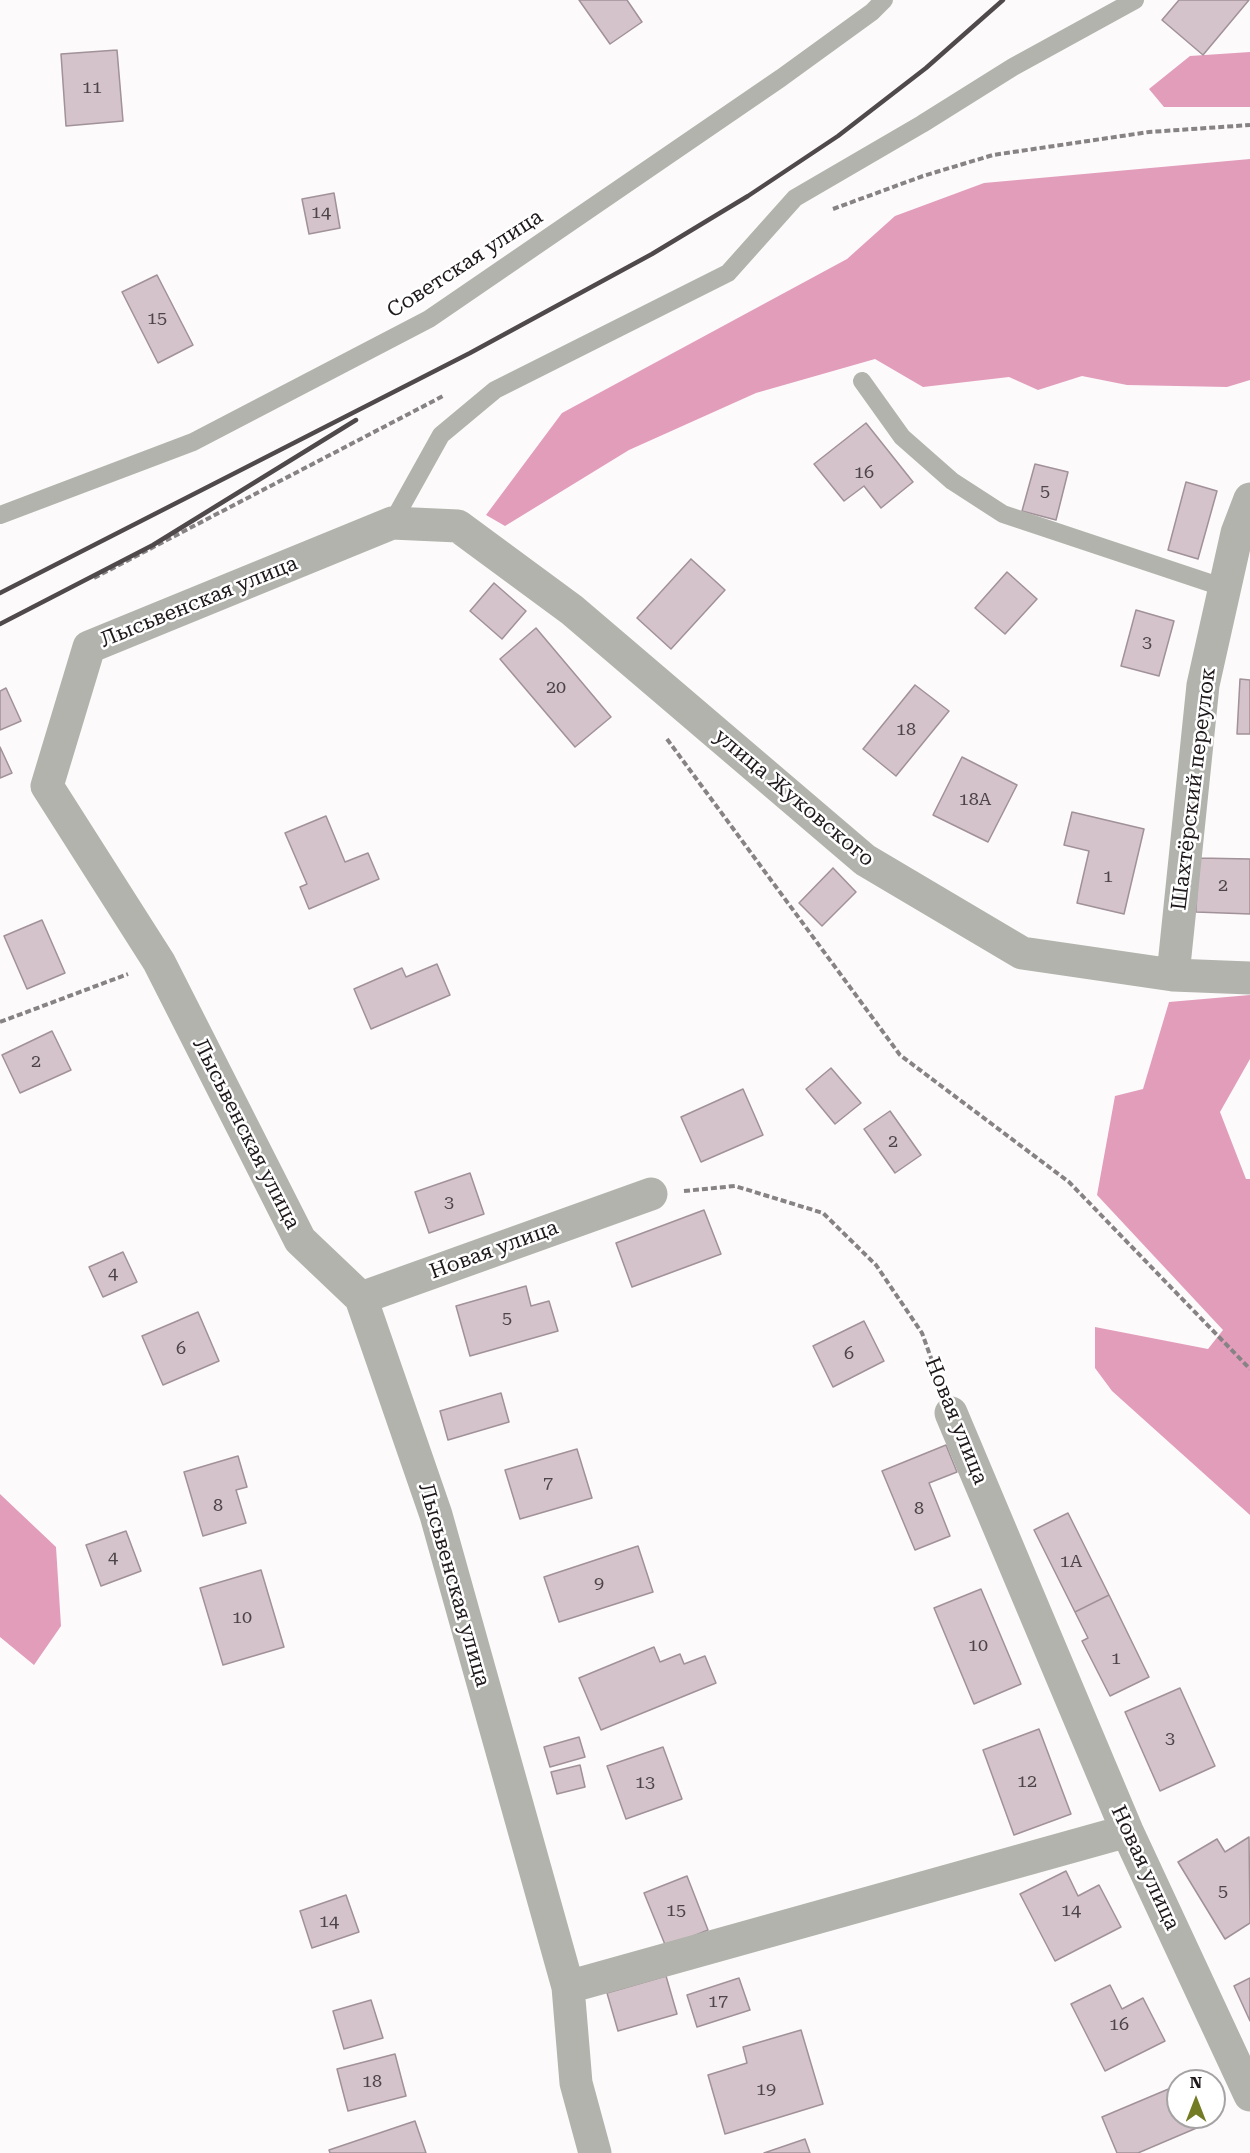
<!DOCTYPE html>
<html>
<head>
<meta charset="utf-8">
<style>
	body { margin:0 }
	#map { position:relative; width:1250px; height:2153px; overflow:hidden; background:#fdfafb; font-family:"Roboto Serif",serif }
	canvas { display:block }
	.north { position:absolute; left:1166px; top:2069px; width:60px; height:60px; box-sizing:border-box; background:#fff; border:2px solid #a5a3a4; border-radius:50%; rotate:0deg; font-size:16px; font-weight:700; line-height:24px; text-align:center; color:#1f191c }
	.north::after { content:''; display:block; margin:auto; width:21px; height:27px; background:#737b25; clip-path:polygon(50% 0,100% 100%,50% 72%,0 100%) }
</style>
</head>
<body>
<div id="map">
<canvas width="1250" height="2153"></canvas>
<div class="north">N</div>
</div>
<script>
const ctx = document.querySelector('canvas').getContext('2d');
ctx.lineJoin = 'round';
function fill(path, color) { ctx.fillStyle = color; ctx.fill(path, 'evenodd'); }
const toPath = rows => new Path2D(rows.map(r => 'M' + r).join(''));
function stroke(path, color, width, dash) { ctx.strokeStyle = color; ctx.lineWidth = width; ctx.lineCap = dash ? 'butt' : 'round'; ctx.setLineDash(dash || []); ctx.stroke(path); }
function label(font, color, halo, rows, align = 'center') {
  ctx.font = font + ' "Roboto Serif",serif'; ctx.lineWidth = 5; ctx.setLineDash([]); ctx.textBaseline = 'middle'; ctx.strokeStyle = halo; ctx.fillStyle = color; for (const [text, x, y, turn = 0] of rows) {
    ctx.save(); ctx.translate(x, y); ctx.rotate((+turn || 0) * Math.PI / 180); ctx.textAlign = isNaN(turn) ? turn : align; if (halo) ctx.strokeText(text, 0, 0); ctx.fillText(text, 0, 0); ctx.restore();
  }
}
const forest = toPath([
	[1250,52,1250,107,1164,107,1149,89,1190,56],
	[1250,159,1250,380,1227,387,1127,385,1082,376,1038,390,1009,377,923,387,875,359,756,393,629,450,505,526,486,515,562,413,847,259,895,216,984,183],
	[1250,995,1250,1059,1220,1112,1246,1179,1250,1179,1250,1515,1112,1391,1095,1368,1095,1327,1208,1349,1223,1330,1097,1195,1115,1096,1143,1089,1169,1002],
	[0,1494,56,1547,61,1626,34,1665,0,1637]
]);
const building = toPath([
	[579,0,627,0,642,22,610,44,579,0],
	[1179,0,1249,0,1203,55,1162,20,1179,0],
	[117,50,123,121,66,126,61,54,117,50],
	[334,193,340,228,309,234,302,199,334,193],
	[157,275,193,345,158,363,122,292,157,275],
	[866,423,913,482,881,508,864,486,844,501,814,464,866,423],
	[1035,464,1068,472,1056,520,1022,511,1035,464],
	[1186,482,1217,491,1198,559,1168,550,1186,482],
	[691,559,725,590,671,649,637,618,691,559],
	[1007,572,1037,599,1005,634,975,608,1007,572],
	[494,583,526,611,502,639,470,611,494,583],
	[1136,610,1174,621,1159,676,1121,666,1136,610],
	[536,628,611,717,575,747,500,659,536,628],
	[1240,679,1250,680,1250,734,1237,734,1240,679],
	[915,685,949,711,896,776,863,749,915,685],
	[6,688,21,721,0,730,0,691,6,688],
	[0,747,12,773,0,778,0,747],
	[962,757,1017,785,988,842,933,815,962,757],
	[1072,812,1144,829,1124,914,1077,903,1089,851,1064,845,1072,812],
	[326,816,345,862,368,853,379,879,309,909,300,887,307,884,285,833,326,816],
	[1198,858,1250,859,1250,914,1196,912,1198,858],
	[833,868,856,892,822,926,799,903,833,868],
	[42,920,65,973,27,989,4,936,42,920],
	[437,964,450,995,371,1029,354,989,402,968,406,977,437,964],
	[52,1031,71,1070,20,1093,2,1055,52,1031],
	[831,1068,861,1103,835,1124,806,1089,831,1068],
	[743,1089,763,1135,701,1162,681,1117,743,1089],
	[890,1111,921,1155,895,1173,864,1129,890,1111],
	[470,1173,484,1214,429,1233,415,1192,470,1173],
	[704,1210,721,1254,632,1287,616,1243,704,1210],
	[123,1252,137,1282,103,1297,89,1267,123,1252],
	[526,1286,531,1306,549,1301,558,1331,470,1356,456,1306,526,1286],
	[198,1312,219,1361,163,1385,142,1336,198,1312],
	[864,1321,884,1361,833,1387,813,1346,864,1321],
	[501,1393,509,1422,448,1440,440,1411,501,1393],
	[946,1445,957,1472,929,1483,950,1536,915,1550,882,1471,946,1445],
	[577,1449,592,1498,520,1519,505,1470,577,1449],
	[238,1456,247,1487,236,1490,246,1523,203,1536,184,1472,238,1456],
	[1068,1513,1109,1595,1075,1612,1034,1530,1068,1513],
	[126,1531,141,1571,101,1586,86,1545,126,1531],
	[638,1546,653,1592,559,1622,544,1577,638,1546],
	[261,1570,284,1647,223,1665,200,1588,261,1570],
	[981,1589,1021,1684,974,1704,934,1608,981,1589],
	[1109,1595,1149,1677,1110,1696,1082,1641,1088,1638,1075,1612,1109,1595],
	[654,1647,660,1662,680,1654,684,1664,705,1656,716,1683,601,1730,579,1678,654,1647],
	[1180,1688,1215,1766,1160,1791,1125,1712,1180,1688],
	[1039,1729,1071,1814,1014,1835,983,1750,1039,1729],
	[579,1737,585,1757,550,1767,544,1747,579,1737],
	[663,1747,682,1799,626,1819,607,1766,663,1747],
	[580,1765,585,1787,557,1794,551,1772,580,1765],
	[1249,1837,1250,1923,1225,1939,1178,1862,1217,1839,1225,1852,1249,1837],
	[1066,1871,1078,1896,1099,1885,1121,1927,1055,1961,1020,1894,1066,1871],
	[687,1876,708,1930,666,1947,644,1893,687,1876],
	[346,1895,359,1932,312,1948,300,1911,346,1895],
	[666,1976,677,2014,618,2031,607,1993,666,1976],
	[739,1978,750,2010,697,2027,687,1995,739,1978],
	[1250,1978,1250,2021,1234,1986,1250,1978],
	[1110,1985,1122,2009,1143,1998,1165,2041,1105,2071,1071,2004,1110,1985],
	[371,2000,383,2038,344,2049,333,2011,371,2000],
	[801,2030,823,2104,725,2134,708,2075,747,2063,743,2047,801,2030],
	[395,2054,406,2096,348,2111,337,2069,395,2054],
	[1178,2085,1178,2117,1204,2117,1206,2124,1138,2153,1117,2153,1102,2117,1178,2085],
	[415,2121,426,2153,330,2153,329,2150,415,2121],
	[805,2139,810,2153,764,2153,805,2139]
]);
const path = toPath([
	[833,209,923,176,993,155,1149,132,1250,125],
	[94,578,445,395],
	[667,739,900,1055,1069,1182,1250,1369],
	[0,1022,128,974],
	[684,1191,735,1186,823,1213,876,1265,922,1333,940,1383]
]);
const lane = toPath([
	[862,381,902,437,952,481,1003,514,1225,588],
	[0,515,193,442,429,319,781,78,872,12,884,0],
	[392,523,441,435,495,390,728,273,795,198,922,124,1013,67,1135,0]
]);
const street = toPath([
	[1173,975,1203,685,1237,533,1250,499],
	[361,1298,651,1194],
	[951,1413,1127,1831,1250,2095],
	[568,1987,1127,1831],
	[595,2153,576,2083,568,1987,436,1515,361,1298,300,1240,159,962,47,786,89,647,392,523,458,526,572,610,865,860,1022,953,1173,975,1250,978]
]);
const rail = toPath([
	[0,593,470,353,652,254,748,196,838,136,926,68,1003,0],
	[0,624,153,545,356,420]
]);
const numberNames = [
	["11",92,88],
	["14",321,213],
	["15",157,319],
	["16",864,473],
	["5",1045,492],
	["3",1147,643],
	["20",556,688],
	["18",906,730],
	["18А",975,800],
	["1",1108,877],
	["2",1223,886],
	["2",36,1062],
	["2",893,1142],
	["3",449,1203],
	["4",113,1274],
	["5",507,1319],
	["6",181,1349],
	["6",849,1354],
	["7",548,1484],
	["8",218,1506],
	["8",919,1509],
	["4",113,1558],
	["1А",1071,1562],
	["9",599,1584],
	["10",242,1618],
	["10",978,1646],
	["1",1116,1659],
	["3",1170,1739],
	["12",1027,1782],
	["13",645,1783],
	["5",1223,1892],
	["15",676,1911],
	["14",1071,1911],
	["14",329,1922],
	["17",718,2002],
	["16",1119,2025],
	["18",372,2082],
	["19",766,2090]
];
const streetNames = [
	["Советская улица",465,264,-33],
	["Лысьвенская улица",199,602,-22],
	["Шахтёрский переулок",1194,789,-83],
	["улица Жуковского",794,798,40],
	["Лысьвенская улица",246,1134,63],
	["Новая улица",494,1250,-20],
	["Новая улица",956,1421,68],
	["Лысьвенская улица",454,1585,74],
	["Новая улица",1145,1868,65]
];
fill(forest, '#e29dbb');
fill(building, '#d4c3ca');
stroke(building, '#a19198', 1.5);
stroke(path, '#878385', 4, [6, 3]);
stroke(lane, '#b1b3ac', 18);
stroke(street, '#b1b3ac', 33);
stroke(rail, '#4f494c', 4.5);
label('18px', '#4c4448', null, numberNames);
label('21px', '#1f191c', '#fff', streetNames);
</script>
</body>
</html>
